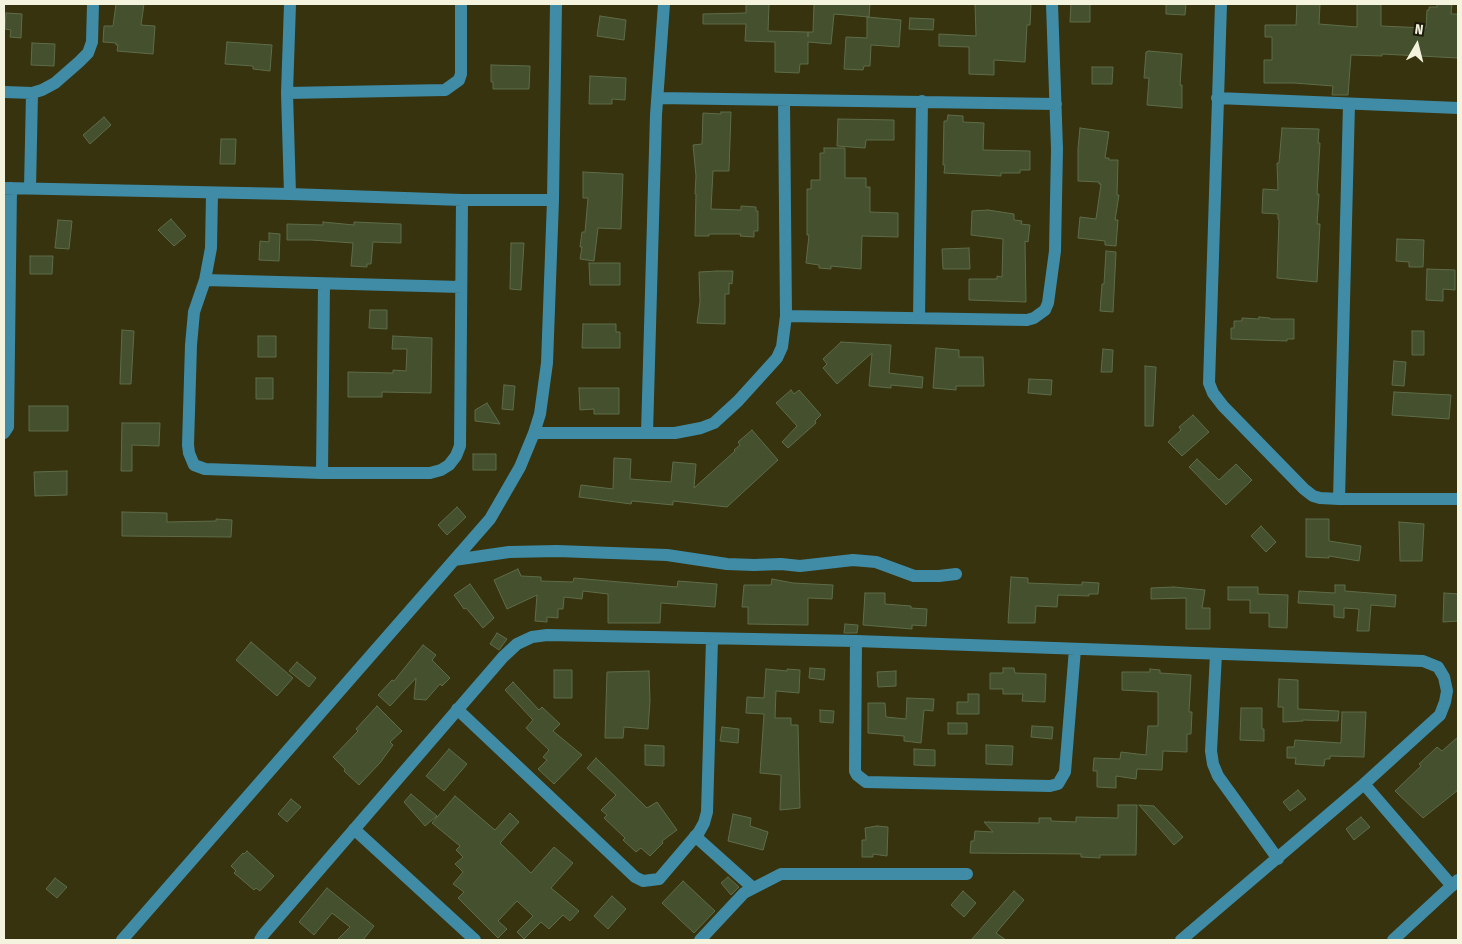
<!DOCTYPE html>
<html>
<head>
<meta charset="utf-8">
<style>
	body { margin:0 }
	#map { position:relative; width:1462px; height:944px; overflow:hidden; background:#36330e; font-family:"Fira Sans Condensed",sans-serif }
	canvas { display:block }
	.frame { position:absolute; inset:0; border:5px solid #f4f3de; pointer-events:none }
	.north { position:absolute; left:1392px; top:20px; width:50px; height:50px; -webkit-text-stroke:4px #1c1a0b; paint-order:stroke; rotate:8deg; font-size:14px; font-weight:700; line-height:20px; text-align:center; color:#f4f3de }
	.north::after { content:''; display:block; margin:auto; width:18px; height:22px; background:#f4f3de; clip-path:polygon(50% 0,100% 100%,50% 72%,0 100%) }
</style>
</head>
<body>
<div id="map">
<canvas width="1462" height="944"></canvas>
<div class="frame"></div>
<div class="north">N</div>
</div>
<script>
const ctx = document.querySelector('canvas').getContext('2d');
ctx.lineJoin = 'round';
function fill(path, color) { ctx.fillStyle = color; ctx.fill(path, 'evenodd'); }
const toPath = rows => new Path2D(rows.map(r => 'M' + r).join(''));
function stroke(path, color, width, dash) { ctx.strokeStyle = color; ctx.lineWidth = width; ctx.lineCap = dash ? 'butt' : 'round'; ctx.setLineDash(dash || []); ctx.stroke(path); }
const building = toPath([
	[116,4,144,4,141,25,155,26,153,54,117,51,118,45,116,45,116,43,103,42,104,26,113,26,116,4],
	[746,4,769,4,768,31,808,32,808,37,808,32,813,32,814,4,870,4,869,17,834,14,831,44,808,42,808,64,800,64,799,73,775,72,775,42,745,41,746,24,703,24,703,14,746,13,746,4],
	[975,4,1031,4,1030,25,1027,25,1025,62,994,60,994,75,969,74,969,47,939,46,939,34,976,36,975,4],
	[1071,4,1090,4,1090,22,1070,22,1071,4],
	[1166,4,1186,4,1185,15,1166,14,1166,4],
	[1297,4,1320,4,1319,24,1357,27,1357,4,1381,4,1381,26,1426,28,1427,10,1429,10,1429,7,1437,7,1437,4,1452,4,1451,14,1458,14,1458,58,1382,54,1382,56,1351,55,1348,95,1332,95,1333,86,1294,83,1264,83,1264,60,1272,60,1272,37,1265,37,1265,25,1296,25,1297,4],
	[6,13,22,14,21,38,10,37,11,30,5,29,6,13],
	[600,16,626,20,624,40,597,36,600,16],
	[867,17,901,20,899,47,871,45,870,66,864,66,863,70,844,69,846,37,867,38,867,17],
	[910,18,934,19,933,30,909,29,910,18],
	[227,42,272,45,270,71,253,69,253,66,225,64,227,42],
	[32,43,55,44,54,66,31,65,32,43],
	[1149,51,1182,54,1180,85,1182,85,1182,108,1147,105,1149,78,1144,78,1146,52,1149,51],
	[491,65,530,66,529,89,493,89,493,82,491,82,491,65],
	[1092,67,1113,67,1112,84,1092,84,1092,67],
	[590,76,626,78,625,100,612,99,612,104,589,104,590,76],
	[721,112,731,112,729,171,713,171,711,209,741,210,741,206,756,207,756,211,758,211,758,231,754,231,754,237,740,236,741,234,709,234,709,236,695,236,696,194,695,194,696,176,693,145,702,144,703,113,721,114,721,112],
	[948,115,963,116,963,122,984,123,983,150,1030,151,1030,170,1020,170,1020,173,1001,173,1001,176,944,173,945,165,943,165,944,121,947,121,948,115],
	[104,117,111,125,90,144,83,135,104,117],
	[838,119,894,120,894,140,866,140,865,148,837,146,838,119],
	[1080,128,1109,132,1105,158,1109,158,1109,160,1118,160,1117,195,1119,195,1115,220,1118,220,1116,246,1105,245,1105,241,1078,238,1080,217,1096,219,1101,184,1099,184,1099,182,1078,181,1078,149,1080,128],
	[1282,128,1319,129,1318,143,1320,143,1317,194,1319,194,1317,224,1320,224,1317,282,1277,278,1279,220,1278,219,1278,214,1262,213,1263,189,1278,190,1277,163,1279,163,1282,128],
	[221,139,236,139,235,164,220,164,221,139],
	[824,148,845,148,845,178,866,178,866,187,870,187,870,212,898,213,898,237,862,236,861,269,831,266,831,269,819,268,819,265,806,263,809,235,807,235,807,189,811,189,811,180,820,180,820,153,824,153,824,148],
	[583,172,623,174,621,229,598,228,594,261,580,259,582,247,580,247,582,232,585,232,588,198,583,198,583,172],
	[988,210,1014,214,1014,220,1022,221,1021,224,1030,225,1028,242,1025,241,1026,302,969,300,969,279,997,279,997,276,1002,277,1003,239,971,235,972,211,988,210],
	[171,219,186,236,174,246,158,230,171,219],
	[58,220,72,221,69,249,55,248,58,220],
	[323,222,354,225,354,222,401,224,401,243,373,242,371,264,367,264,367,267,351,266,353,243,311,240,287,240,287,224,323,225,323,222],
	[269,233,280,234,279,261,259,260,260,241,269,242,269,233],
	[1397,239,1424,240,1423,267,1409,267,1409,262,1396,261,1397,239],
	[511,243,524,243,521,290,510,289,511,243],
	[969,248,970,269,943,269,942,249,969,248],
	[1106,251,1116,252,1113,312,1100,311,1102,284,1104,284,1106,251],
	[30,256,53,256,52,274,30,274,30,256],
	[589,263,620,263,620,285,590,285,589,263],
	[1427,269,1455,270,1455,290,1443,289,1443,301,1426,300,1427,269],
	[717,271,733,271,732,284,729,283,729,294,725,294,725,324,697,323,700,302,699,272,717,271],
	[370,310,387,310,387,329,369,328,370,310],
	[1259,317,1270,318,1270,319,1294,319,1294,339,1287,339,1287,341,1231,339,1231,328,1234,328,1234,321,1242,321,1242,318,1259,319,1259,317],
	[583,324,616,324,616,332,620,332,620,348,582,348,583,324],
	[122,330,134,331,131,384,120,384,122,330],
	[1412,331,1424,331,1424,355,1412,355,1412,331],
	[258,336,276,336,276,357,258,357,258,336],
	[393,336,432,338,431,393,382,392,382,397,348,397,348,372,393,373,393,370,406,371,407,349,392,349,393,336],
	[841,342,891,345,889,373,923,377,922,388,891,385,891,388,869,386,872,353,837,384,823,368,827,364,823,359,841,342],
	[936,348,959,350,959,357,983,357,984,386,956,386,956,390,933,388,936,348],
	[1103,349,1113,350,1112,372,1101,372,1103,349],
	[1394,361,1406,362,1404,386,1392,385,1394,361],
	[1145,366,1156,367,1153,426,1145,426,1145,366],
	[256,378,273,378,273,399,256,399,256,378],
	[1029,379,1052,380,1051,395,1028,393,1029,379],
	[504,385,515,386,513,410,502,409,504,385],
	[579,388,619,388,619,414,594,414,594,409,580,410,579,388],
	[791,390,794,394,799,390,821,415,815,421,816,423,788,448,782,442,797,426,776,403,791,390],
	[1394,392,1451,395,1449,419,1392,415,1394,392],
	[487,403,500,424,475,421,475,410,487,403],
	[29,406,68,406,68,431,29,431,29,406],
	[1193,415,1209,432,1182,456,1168,442,1181,430,1179,427,1193,415],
	[122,423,160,423,159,446,132,445,132,471,121,471,122,423],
	[752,430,778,460,727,507,673,501,673,505,632,501,631,504,579,497,581,485,613,489,614,458,631,459,630,479,671,482,673,462,696,464,694,488,735,451,734,450,740,445,738,442,752,430],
	[473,454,496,454,496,470,473,470,473,454],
	[1197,459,1219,480,1236,464,1252,480,1226,505,1189,467,1197,459],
	[67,471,67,495,35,496,34,472,67,471],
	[457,507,466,517,447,535,438,525,457,507],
	[122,512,167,513,167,522,216,521,216,519,232,520,231,537,122,536,122,512],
	[1306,519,1329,519,1329,541,1361,546,1359,561,1329,556,1329,558,1306,557,1306,519],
	[1399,522,1424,524,1422,561,1400,561,1399,522],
	[1261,526,1276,542,1266,552,1251,536,1261,526],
	[518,569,521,576,541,577,541,581,573,582,574,578,677,587,678,581,717,584,715,607,661,603,660,623,608,623,608,594,583,591,582,599,564,597,563,609,558,609,558,618,547,617,547,622,535,621,537,595,507,609,494,580,518,569],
	[1011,577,1028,578,1028,583,1082,585,1082,582,1099,583,1098,594,1089,594,1089,596,1058,595,1057,607,1036,606,1035,623,1008,623,1011,577],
	[772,579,793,583,833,585,832,599,808,598,808,625,748,624,748,607,742,607,744,585,771,585,772,579],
	[470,584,494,618,483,628,466,608,464,609,454,595,470,584],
	[1335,585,1345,585,1345,591,1396,595,1395,607,1371,605,1369,631,1357,631,1359,609,1344,608,1344,618,1334,617,1334,605,1298,603,1299,591,1335,593,1335,585],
	[1174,587,1205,590,1202,608,1210,608,1210,629,1186,629,1186,598,1151,599,1151,588,1174,587],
	[1228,587,1258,587,1258,594,1288,595,1287,628,1269,627,1269,613,1250,613,1250,600,1228,600,1228,587],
	[865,593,885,593,885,604,911,606,911,608,927,609,926,626,912,625,912,629,863,625,865,593],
	[1444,593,1458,594,1458,621,1443,622,1444,593],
	[845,624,858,625,857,633,844,633,845,624],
	[497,633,507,639,499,650,490,644,497,633],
	[251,642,293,678,277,696,236,660,251,642],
	[423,645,436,655,432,660,450,678,442,686,440,684,426,700,414,699,416,678,390,706,378,695,392,680,394,681,423,645],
	[297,662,316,678,309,687,289,671,297,662],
	[810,668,825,669,824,680,809,678,810,668],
	[1003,668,1014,668,1015,673,1046,674,1045,702,1022,701,1023,694,1003,694,1003,689,990,689,990,673,1003,673,1003,668],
	[766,669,787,671,787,669,800,670,799,693,776,691,775,718,791,718,791,725,798,725,800,808,780,810,781,775,760,773,764,714,746,713,747,697,764,698,766,669],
	[1150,669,1160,670,1160,673,1191,675,1189,712,1192,712,1191,734,1187,734,1187,752,1163,751,1162,770,1137,769,1136,779,1116,776,1116,788,1097,787,1097,771,1093,771,1094,758,1120,759,1121,752,1146,755,1148,726,1158,726,1158,692,1122,690,1122,672,1150,672,1150,669],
	[554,670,572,670,572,698,554,698,554,670],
	[649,671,650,701,648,729,624,727,623,738,605,738,607,672,649,671],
	[896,671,896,686,878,687,877,672,896,671],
	[1279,679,1298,680,1298,709,1339,711,1338,721,1303,720,1303,721,1283,722,1283,707,1278,707,1279,679],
	[513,682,539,710,542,707,560,724,553,731,582,755,554,784,538,769,547,760,543,757,549,750,526,728,533,720,505,690,513,682],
	[968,694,979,694,979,714,957,714,957,702,968,702,968,694],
	[907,698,934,699,933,711,924,710,921,743,904,741,904,736,868,733,868,703,885,703,886,717,906,719,907,698],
	[377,706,402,731,390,742,393,745,380,763,359,785,344,771,345,769,333,757,358,731,356,729,377,706],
	[1241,708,1262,708,1262,729,1264,729,1264,741,1240,740,1241,708],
	[820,710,834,711,833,723,820,722,820,710],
	[1342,712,1366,712,1364,757,1330,756,1330,759,1325,759,1324,766,1295,764,1296,758,1287,758,1287,747,1294,747,1295,740,1341,743,1342,712],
	[948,723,967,723,967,734,948,734,948,723],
	[1032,726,1053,727,1052,739,1031,737,1032,726],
	[722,727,739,729,738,743,720,741,722,727],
	[1458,737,1458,790,1423,818,1395,791,1421,766,1419,764,1437,747,1442,751,1458,737],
	[645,745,664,746,664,766,645,765,645,745],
	[986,745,1013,746,1012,765,986,764,986,745],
	[449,749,467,764,444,791,426,776,449,749],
	[914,749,935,750,935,766,914,765,914,749],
	[596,758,647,808,657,802,677,830,662,841,663,843,650,856,641,848,636,852,623,840,625,838,604,818,607,815,601,810,616,795,587,768,596,758],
	[1298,790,1306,799,1290,811,1283,802,1298,790],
	[411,794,437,816,425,826,404,802,411,794],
	[455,796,495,830,510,813,519,822,500,843,531,873,554,847,573,863,551,888,579,911,570,921,563,915,549,929,541,922,524,939,517,932,533,916,517,901,498,921,507,929,498,938,458,898,464,892,453,884,463,872,455,864,463,857,456,850,460,846,432,823,455,796],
	[291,799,301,807,287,822,278,814,291,799],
	[1118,805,1137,805,1136,855,1100,855,1100,858,1081,857,1081,854,970,853,971,841,974,841,975,831,993,832,984,822,1039,823,1039,818,1051,818,1051,821,1076,822,1076,817,1118,818,1118,805],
	[1139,805,1154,806,1183,837,1174,845,1139,805],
	[733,814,751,818,750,826,768,832,763,850,728,841,733,814],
	[1361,817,1370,827,1354,840,1346,829,1361,817],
	[877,826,888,827,887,856,873,854,873,857,862,857,862,840,866,840,865,828,877,826],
	[247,851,274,876,260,891,256,888,254,890,234,873,236,871,231,866,243,853,244,854,247,851],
	[728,877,739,887,731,895,721,883,728,877],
	[55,878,67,887,57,898,46,889,55,878],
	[683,881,715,911,694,933,662,903,683,881],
	[327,888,374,926,363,940,337,940,350,927,332,913,314,935,299,922,327,888],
	[963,891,976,903,964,917,951,905,963,891],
	[1014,891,1024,900,996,933,1006,940,971,940,1014,891],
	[612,896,626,909,608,929,594,916,612,896]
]);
const minor = toPath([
	[290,4,287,93,290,194],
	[1221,4,1209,383,1213,393,1223,406,1304,489,1313,496,1320,498,1339,499,1458,499],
	[4,92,32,93,42,90,55,83,79,62,88,53,92,42,93,4],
	[287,93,445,90,459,80,461,74,461,4],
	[658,98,1056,104],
	[1217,98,1458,108],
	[4,188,290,194,462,200,553,200],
	[30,188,32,93],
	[212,193,211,248,205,280,194,312,191,345,188,445,189,453,194,465,205,469,322,473,430,473,441,470,449,465,456,456,460,446,462,200],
	[205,280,461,287],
	[786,316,1027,320,1034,318,1045,310,1048,303,1055,251,1057,149,1052,4],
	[919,318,922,101],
	[4,433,8,427,11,188],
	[534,433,675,433,701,428,714,423,738,401,777,358,782,347,786,316,784,101],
	[647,433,656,115,664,4],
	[322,473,324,284],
	[1339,499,1349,104],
	[454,560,509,552,557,551,667,555,727,564,754,565,781,564,800,566,853,560,876,562,914,576,939,576,956,574],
	[856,641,855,771,857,775,866,782,1050,786,1058,784,1065,772,1075,649],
	[1216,654,1211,751,1213,764,1218,776,1278,859],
	[457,709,635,877,643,881,659,879,699,832,704,823,707,812,712,639],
	[1364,784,1452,886],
	[354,829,475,940],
	[695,836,753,888],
	[122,940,490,519,520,467,534,433,540,414,547,363,553,200,556,4],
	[260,940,263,935,503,657,517,644,532,637,547,635,856,641,1423,661,1438,667,1444,677,1447,691,1445,702,1440,715,1364,784,1181,940],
	[700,940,744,893,781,874,967,874],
	[1393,940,1458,880]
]);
fill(building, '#44502e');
stroke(building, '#5f6c49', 1);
stroke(minor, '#408ca7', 12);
</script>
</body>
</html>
